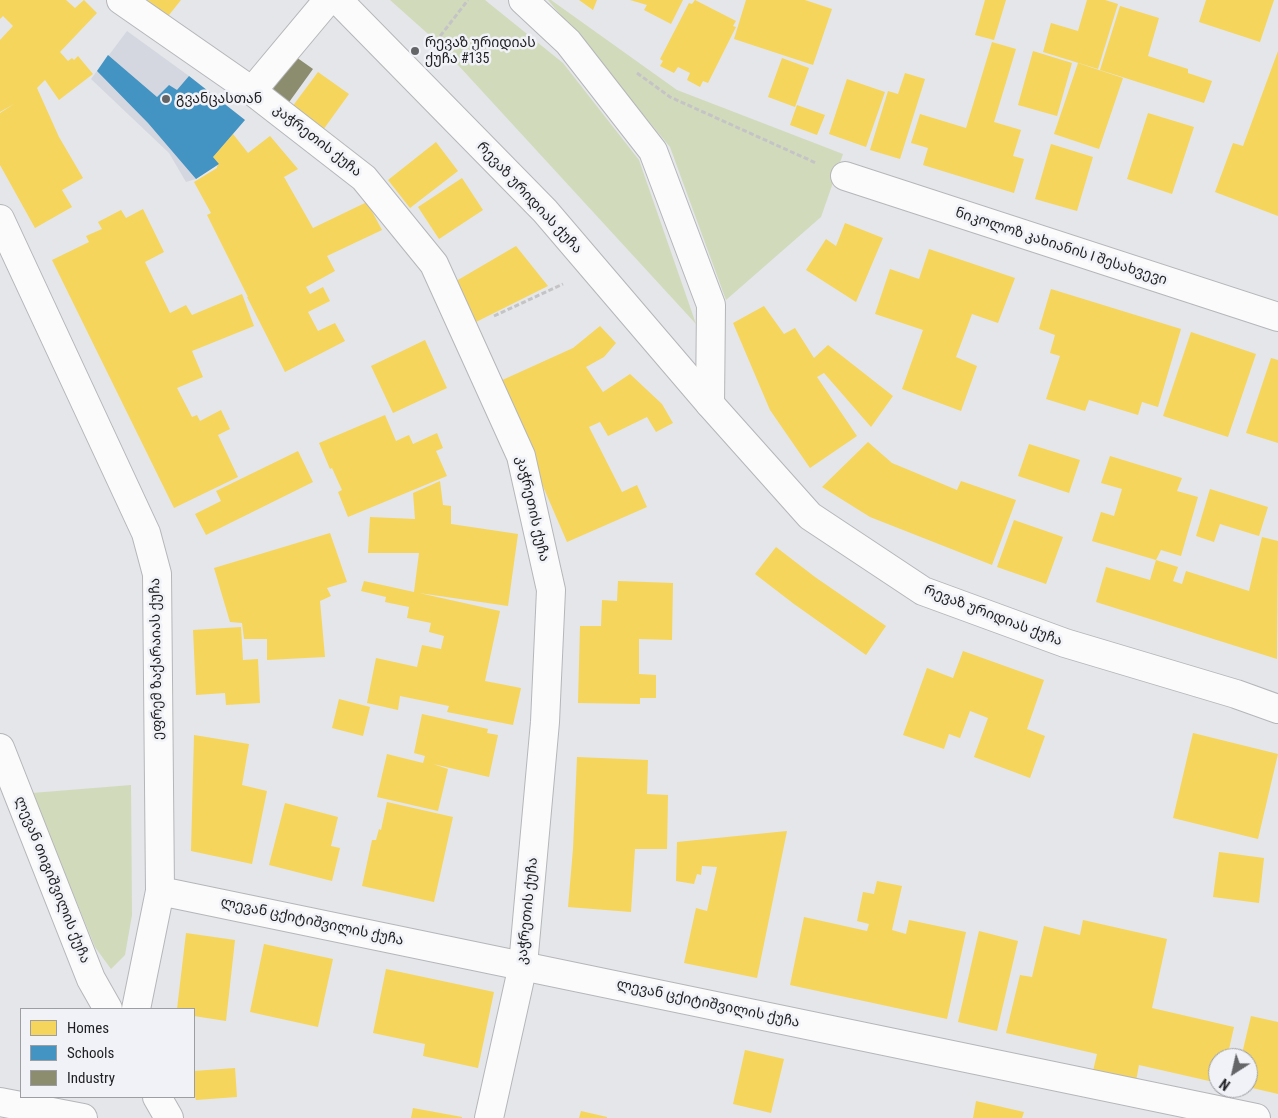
<!DOCTYPE html>
<html>
<head>
<meta charset="utf-8">
<style>
	body { margin:0 }
	#map { position:relative; width:1278px; height:1118px; overflow:hidden; background:#e4e6e9; font-family:"Roboto Condensed",sans-serif }
	canvas { display:block }
	.legend { position:absolute; left:20px; top:1008px; width:175px; height:90px; box-sizing:border-box; background:#f0f2f8; border:1px solid #9c9ea2; margin:0; padding:6px 9px; list-style:none; font-size:15px; color:#1f1f21 }
	.legend li { display:flex; align-items:center; gap:10px; height:25px }
	.legend b { width:25px; border:1px solid #9c9ea2 }
	.north { position:absolute; left:1208px; top:1048px; width:50px; height:50px; box-sizing:border-box; background:#f0f2f8; border:1px solid #9c9ea2; border-radius:50%; rotate:215deg; font-size:14px; font-weight:700; line-height:20px; text-align:center; color:#1f1f21 }
	.north::after { content:''; display:block; margin:auto; width:18px; height:22px; background:#646567; clip-path:polygon(50% 0,100% 100%,50% 72%,0 100%) }
</style>
</head>
<body>
<div id="map">
<canvas width="1278" height="1118"></canvas>
<ul class="legend">
<li><b style="height:14px;background:#f6d55c"></b>Homes</li>
<li><b style="height:14px;background:#4393c3"></b>Schools</li>
<li><b style="height:14px;background:#8c8c6e"></b>Industry</li>
</ul>
<div class="north">N</div>
</div>
<script>
const ctx = document.querySelector('canvas').getContext('2d');
ctx.lineJoin = 'round';
function fill(path, color) { ctx.fillStyle = color; ctx.fill(path, 'evenodd'); }
const toPath = rows => new Path2D(rows.map(r => 'M' + r).join(''));
function stroke(path, color, width, dash) { ctx.strokeStyle = color; ctx.lineWidth = width; ctx.lineCap = dash ? 'butt' : 'round'; ctx.setLineDash(dash || []); ctx.stroke(path); }
function label(font, color, halo, rows, align = 'center') {
  ctx.font = font + ' "Roboto Condensed","Noto Sans Georgian",sans-serif'; ctx.lineWidth = 5; ctx.setLineDash([]); ctx.textBaseline = 'middle'; ctx.strokeStyle = halo; ctx.fillStyle = color; for (const [text, x, y, turn = 0] of rows) {
    ctx.save(); ctx.translate(x, y); ctx.rotate((+turn || 0) * Math.PI / 180); ctx.textAlign = isNaN(turn) ? turn : align; if (halo) ctx.strokeText(text, 0, 0); ctx.fillText(text, 0, 0); ctx.restore();
  }
}
const built = toPath([
	[127,31,189,76,245,120,213,157,219,164,196,179,186,182,169,153,91,79]
]);
const green = toPath([
	[390,0,485,0,563,63,639,160,696,324,436,41],
	[548,0,551,0,677,90,843,154,821,217,726,300,670,147],
	[131,785,132,915,125,955,111,969,95,947,32,793]
]);
const homes = toPath([
	[0,0,66,0,75,8,84,0,97,13,60,52,68,61,72,58,74,60,78,56,93,74,59,100,45,80,37,88,59,137,83,178,62,190,72,207,35,228,0,165,0,113,14,104,0,112,0,40,13,26,3,16,0,19],
	[141,0,181,0,165,20],
	[579,0,597,0,593,10],
	[630,0,683,0,671,24,644,10,647,5],
	[695,0,736,21,733,26,736,27,708,83,703,81,700,87,687,80,690,73,678,67,674,73,660,66,663,61,660,59,689,3,692,4],
	[746,0,805,0,832,9,813,65,734,39],
	[985,0,1006,0,994,40,975,35],
	[1087,0,1105,0,1118,4,1098,69,1043,52,1051,23,1078,31],
	[1206,0,1274,0,1260,42,1199,22],
	[1120,6,1159,18,1148,56,1188,69,1188,73,1212,81,1204,103,1100,70],
	[992,42,1016,49,994,122,1021,130,1013,156,1024,159,1014,193,923,165,928,148,911,143,920,114,966,128],
	[1033,51,1072,63,1057,116,1018,105],
	[1278,51,1278,216,1215,192,1233,143,1243,146],
	[782,58,809,68,795,107,768,97],
	[1078,63,1123,78,1099,149,1054,134],
	[318,72,349,94,323,130,292,107],
	[905,73,925,79,900,159,870,150,888,91,898,94],
	[847,79,885,92,866,147,829,134],
	[797,105,825,115,817,135,790,125],
	[1148,113,1194,127,1172,194,1127,179],
	[233,134,248,153,270,136,298,169,284,177,313,228,367,202,382,230,327,256,335,271,306,287,310,294,323,287,330,301,308,312,318,331,335,323,345,341,285,372,247,297,248,297,207,215,211,213,194,182,217,168,217,166,219,164,213,157],
	[436,142,458,171,410,208,388,180],
	[1051,144,1093,157,1077,211,1035,199],
	[462,178,483,210,439,239,418,207],
	[143,209,164,252,145,262,170,313,186,305,192,315,242,294,254,326,192,351,203,377,177,388,192,417,197,415,200,421,221,410,230,429,218,435,238,477,174,508,52,260,89,242,86,236,102,229,98,222,121,210,126,218],
	[845,223,883,238,856,302,806,270,826,239,836,246],
	[516,246,548,286,472,324,451,284],
	[929,249,1015,278,998,323,972,314,956,357,977,366,961,411,902,389,923,330,875,314,890,269,919,279],
	[1051,289,1181,329,1158,407,1142,402,1138,415,1089,400,1085,411,1046,399,1060,356,1050,353,1055,335,1039,329],
	[764,306,784,334,795,328,814,358,828,345,893,396,871,427,824,373,817,377,857,436,810,468,770,410,733,323],
	[600,326,616,343,604,357,586,367,603,392,630,374,662,404,673,423,656,432,647,417,608,436,600,422,589,427,622,492,637,485,647,507,567,542,498,382,573,348],
	[1191,332,1256,354,1228,437,1163,416],
	[425,340,447,388,393,413,371,366],
	[1271,358,1278,360,1278,443,1246,433],
	[385,415,396,441,409,435,413,444,437,433,443,448,436,451,447,476,348,517,338,492,342,490,332,468,330,469,319,443],
	[868,442,892,463,957,490,961,481,1016,500,992,565,870,517,822,487],
	[1029,444,1080,460,1069,493,1018,476],
	[298,451,313,482,206,535,195,514,221,501,216,491],
	[1110,456,1182,478,1177,491,1198,497,1181,556,1161,550,1156,560,1092,541,1101,512,1114,516,1122,489,1101,483],
	[440,481,443,505,451,506,451,524,518,534,508,606,419,593,500,611,485,681,521,688,513,725,447,712,449,706,400,696,398,710,367,703,376,658,417,667,422,645,441,649,444,636,429,632,431,623,407,618,409,607,385,602,386,597,361,591,364,581,414,592,419,553,368,553,370,517,415,519,413,493],
	[1210,489,1268,507,1259,536,1220,524,1214,542,1196,536],
	[1014,520,1063,537,1046,584,997,567],
	[330,533,347,582,327,588,331,596,320,601,325,657,267,660,267,639,244,639,242,623,230,622,214,568],
	[1262,537,1278,541,1277,659,1096,602,1106,567,1150,580,1156,560,1178,567,1173,581,1182,584,1186,571,1249,591],
	[776,547,815,577,886,626,866,655,794,604,755,574],
	[618,581,673,583,672,640,639,639,639,674,656,675,656,698,640,698,640,704,578,703,580,626,601,626,602,600,617,601],
	[241,627,243,660,258,659,260,703,226,705,225,693,196,695,193,630],
	[963,651,1044,680,1027,729,1045,736,1030,778,974,757,988,718,970,711,960,738,949,734,944,749,903,735,927,668,953,678],
	[339,699,370,707,363,736,332,728],
	[422,714,488,729,487,733,498,735,489,777,433,764,448,769,438,811,377,797,387,754,423,763,425,756,414,753],
	[1193,733,1278,754,1258,839,1173,818],
	[194,735,249,744,242,785,267,791,252,864,191,851],
	[577,757,648,760,647,794,668,795,667,849,635,849,631,912,568,907,573,849],
	[387,802,453,817,434,902,362,886,372,840,376,840,379,829,381,830],
	[285,803,338,817,331,846,340,848,332,881,269,865],
	[787,831,757,978,684,963,696,908,707,911,717,867,702,866,701,875,697,874,694,884,676,881,677,842],
	[1219,852,1264,858,1259,903,1213,897],
	[877,881,902,886,892,930,906,934,909,920,966,932,947,1019,790,985,804,917,867,931,869,924,857,921,863,892,874,894],
	[1083,920,1167,939,1152,1008,1234,1027,1227,1058,1218,1058,1218,1083,1139,1065,1136,1081,1093,1071,1097,1054,1006,1033,1020,975,1032,977,1044,926,1080,935],
	[979,931,1018,941,997,1031,958,1022],
	[186,933,235,940,226,1021,194,1016,194,1009,177,1009],
	[264,944,333,959,318,1027,250,1012],
	[386,969,494,992,478,1068,423,1056,425,1044,373,1033],
	[1251,1016,1278,1022,1278,1094,1248,1087,1248,1058,1241,1058],
	[745,1050,784,1059,771,1113,733,1104],
	[235,1068,237,1097,196,1100,194,1093,194,1071],
	[976,1101,1024,1112,1022,1118,973,1118],
	[413,1108,462,1117,462,1118,411,1118],
	[581,1111,607,1117,607,1118,579,1118]
]);
const schools = toPath([
	[108,55,157,97,169,85,177,90,189,76,245,120,213,157,219,164,196,179,148,123,97,71]
]);
const industry = toPath([
	[296,57,313,69,287,105,270,93]
]);
const path = toPath([
	[431,48,468,0],
	[637,73,670,97,816,163],
	[494,316,563,284]
]);
const minor = toPath([
	[121,0,252,91],
	[523,0,568,42,653,151,711,305,710,404],
	[845,176,1278,317],
	[0,219,146,533,157,574,160,891,136,1009],
	[0,748,91,979,108,1009],
	[160,891,1256,1118],
	[157,1097,169,1118],
	[0,1102,83,1118]
]);
const tertiary = toPath([
	[328,0,252,91,364,178,434,264,521,456,551,590,545,722,523,965,489,1118],
	[338,0,545,211,710,404,810,516,923,591,1065,643,1236,694,1278,709]
]);
const markers = [
	[415,51,5,"#646567"],
	[166,99,5,"#646567"]
];
const poiNames = [
	["რევაზ ურიდიას",425,43],
	["ქუჩა #135",425,59],
	["გვანცასთან",176,99]
];
const streetNames = [
	["კაჭრეთის ქუჩა",317,141,38],
	["რევაზ ურიდიას ქუჩა",529,198,47],
	["ნიკოლოზ კახიანის I შესახვევი",1061,247,18],
	["კაჭრეთის ქუჩა",532,509,77],
	["რევაზ ურიდიას ქუჩა",993,616,21],
	["ეფრემ ზაქარაიას ქუჩა",157,659,-91],
	["ლევან თიგიშვილის ქუჩა",52,880,68],
	["კაჭრეთის ქუჩა",528,911,-84],
	["ლევან ცქიტიშვილის ქუჩა",312,922,12],
	["ლევან ცქიტიშვილის ქუჩა",708,1004,12]
];
fill(built, '#d4d7e0');
fill(green, '#d2dabc');
fill(homes, '#f6d55c');
fill(schools, '#4393c3');
fill(industry, '#8c8c6e');
stroke(minor, '#b5b6b9', 30);
stroke(tertiary, '#b5b6b9', 30);
stroke(path, '#c4c4c6', 3, [5, 2.5]);
stroke(minor, '#fbfbfc', 28);
stroke(tertiary, '#fbfbfc', 28);
for (const [x, y, r, color] of markers) { const dot = new Path2D(); dot.arc(x, y, r, 0, 2 * Math.PI); ctx.fillStyle = color; ctx.fill(dot); stroke(dot, '#f0f2f8', 2); }
label('14px', '#1f1f21', '#f0f2f8', poiNames, 'left');
label('14px', '#1f1f21', '#f0f2f8', streetNames);
</script>
</body>
</html>
